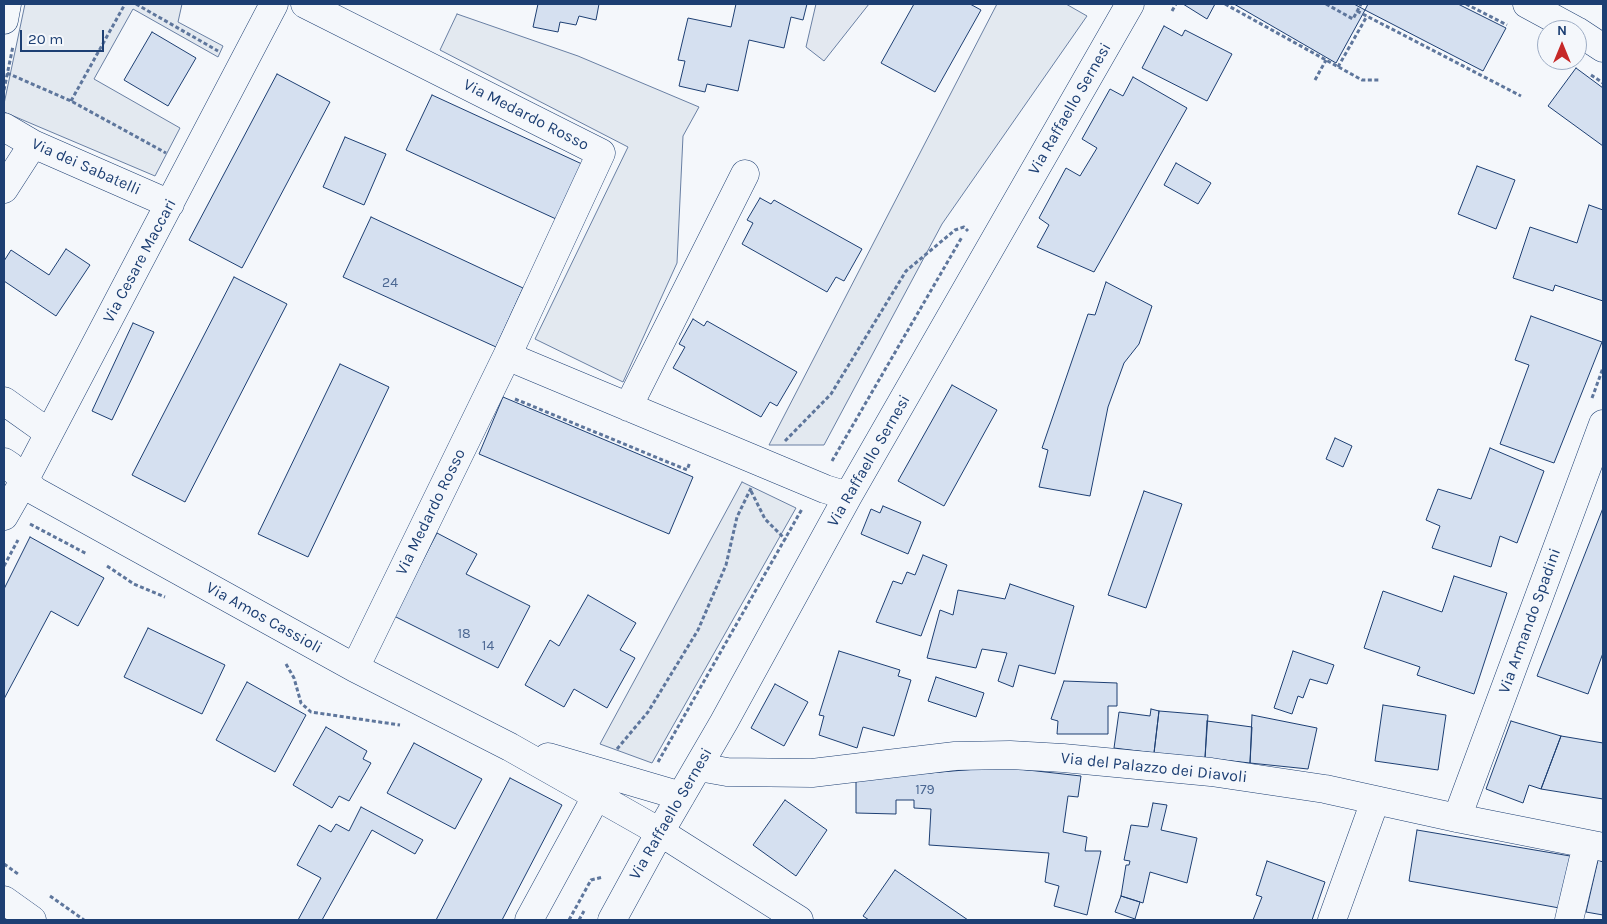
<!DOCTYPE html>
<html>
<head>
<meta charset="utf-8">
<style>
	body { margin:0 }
	#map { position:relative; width:1607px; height:924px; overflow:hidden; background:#f4f7fb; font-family:Karla,sans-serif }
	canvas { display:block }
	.frame { position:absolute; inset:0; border:5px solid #1d3f73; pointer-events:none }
	.north { position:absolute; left:1537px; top:20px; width:50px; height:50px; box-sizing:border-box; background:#f4f7fb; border:1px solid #9eadc5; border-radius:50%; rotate:0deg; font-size:14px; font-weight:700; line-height:20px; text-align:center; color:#1d3f73 }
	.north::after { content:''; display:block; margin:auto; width:18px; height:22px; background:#c62828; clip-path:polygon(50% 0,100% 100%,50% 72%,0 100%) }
	.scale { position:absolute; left:20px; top:30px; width:84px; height:22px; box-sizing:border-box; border:2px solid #1d3f73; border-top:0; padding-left:6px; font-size:15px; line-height:18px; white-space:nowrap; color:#1d3f73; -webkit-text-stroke:4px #f4f7fb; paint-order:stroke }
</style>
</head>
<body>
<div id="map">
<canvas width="1607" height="924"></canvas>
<div class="frame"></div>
<div class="north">N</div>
<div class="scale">20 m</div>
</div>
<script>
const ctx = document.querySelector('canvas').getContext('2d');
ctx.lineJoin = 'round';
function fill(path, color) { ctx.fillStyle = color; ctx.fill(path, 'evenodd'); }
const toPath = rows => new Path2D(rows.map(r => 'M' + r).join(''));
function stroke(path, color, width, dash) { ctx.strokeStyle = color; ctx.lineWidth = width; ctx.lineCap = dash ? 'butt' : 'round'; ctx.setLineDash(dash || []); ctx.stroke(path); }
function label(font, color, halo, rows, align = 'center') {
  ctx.font = font + ' Karla,sans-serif'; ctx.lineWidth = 4; ctx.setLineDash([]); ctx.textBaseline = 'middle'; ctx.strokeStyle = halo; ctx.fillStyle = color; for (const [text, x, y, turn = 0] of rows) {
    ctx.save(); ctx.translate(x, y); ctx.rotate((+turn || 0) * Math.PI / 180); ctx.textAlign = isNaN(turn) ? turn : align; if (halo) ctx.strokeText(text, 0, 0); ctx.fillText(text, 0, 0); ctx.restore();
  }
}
const green = toPath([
	[25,4,182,4,178,22,223,46,218,57,133,9,94,79,180,128,155,176,4,112,4,104,25,4],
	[997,4,1066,4,1087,16,942,224,824,445,769,445,997,4],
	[457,14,578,56,699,107,683,136,677,263,623,382,535,339,628,147,440,50,457,14],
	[742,482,796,508,652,763,600,744,742,482]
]);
const parking = toPath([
	[816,4,869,4,824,61,806,47,816,4]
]);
const building = toPath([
	[538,4,599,4,596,20,579,16,576,25,560,22,558,32,533,27,538,4],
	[736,4,807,4,803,20,791,17,784,48,749,40,738,91,707,84,705,92,679,86,685,61,678,60,688,18,731,27,736,4],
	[914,4,970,4,981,10,935,92,881,63,914,4],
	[1183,4,1215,4,1207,19,1183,4],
	[1234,4,1354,4,1365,10,1336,63,1234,4],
	[1368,4,1458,4,1506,28,1483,71,1365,10,1368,4],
	[1164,26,1182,36,1185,30,1232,54,1207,101,1142,68,1164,26],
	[152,32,196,58,168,106,124,80,152,32],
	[1576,68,1603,88,1603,146,1548,106,1576,68],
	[277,74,330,102,242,268,189,240,277,74],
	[1133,77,1187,108,1094,272,1037,247,1049,225,1039,218,1066,168,1080,176,1097,148,1082,139,1110,89,1123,96,1133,77],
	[432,95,582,164,556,219,406,150,432,95],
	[345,137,386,154,364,205,323,187,345,137],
	[1176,163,1211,183,1198,204,1164,185,1176,163],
	[1477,166,1515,180,1496,229,1458,214,1477,166],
	[760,198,771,204,774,200,862,249,844,281,836,277,827,292,742,244,753,223,747,220,760,198],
	[1589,205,1603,210,1603,301,1555,285,1553,291,1513,278,1530,227,1577,243,1589,205],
	[371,217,523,288,496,347,343,277,371,217],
	[66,249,90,265,56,316,4,281,4,261,11,250,49,275,66,249],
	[234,277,287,304,185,502,132,475,234,277],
	[1106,282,1152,306,1139,344,1124,363,1108,407,1090,496,1039,487,1048,450,1042,448,1088,314,1095,315,1106,282],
	[1531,316,1602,342,1554,463,1500,444,1529,365,1515,360,1531,316],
	[693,319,704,326,707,321,797,372,777,406,770,402,761,417,673,368,685,347,679,344,693,319],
	[133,323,154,332,112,420,92,411,133,323],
	[340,364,389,387,308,557,258,534,340,364],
	[952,385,997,410,944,506,898,481,952,385],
	[503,397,693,477,669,534,479,454,503,397],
	[1335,438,1352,446,1343,467,1326,459,1335,438],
	[1490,448,1544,471,1517,543,1500,536,1491,567,1432,548,1440,526,1426,520,1438,489,1471,499,1490,448],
	[1144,491,1182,504,1146,608,1108,595,1144,491],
	[883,506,921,522,908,554,861,534,871,509,880,513,883,506],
	[1603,508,1603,653,1588,694,1537,676,1603,508],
	[437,533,477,554,466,574,530,606,498,668,394,616,437,533],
	[30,537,104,578,78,626,51,611,4,699,4,589,30,537],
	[923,555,947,565,921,636,876,622,893,581,902,584,907,572,915,575,923,555],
	[1454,576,1507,593,1474,694,1417,675,1420,667,1364,648,1383,591,1442,612,1454,576],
	[1010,584,1074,606,1055,674,1019,665,1013,687,998,681,1007,653,982,649,976,668,927,658,940,610,953,615,958,590,1005,599,1010,584],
	[588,595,636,623,620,650,635,658,607,708,574,689,564,707,525,685,550,640,559,646,588,595],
	[148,628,225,665,202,714,124,677,148,628],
	[839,651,900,670,898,676,911,680,894,736,863,727,857,748,819,735,824,716,819,715,839,651],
	[1293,651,1334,665,1327,684,1310,679,1303,698,1298,696,1292,714,1274,708,1293,651],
	[936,677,984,693,976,717,928,701,936,677],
	[1064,681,1117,683,1117,706,1108,706,1108,734,1057,734,1058,721,1051,719,1064,681],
	[247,682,306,715,275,772,216,740,247,682],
	[775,684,808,702,784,746,751,728,775,684],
	[1383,705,1446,715,1438,770,1375,761,1383,705],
	[1151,709,1159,711,1154,753,1114,748,1119,712,1150,716,1151,709],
	[1159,711,1208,715,1205,758,1154,753,1159,711],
	[1252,715,1317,728,1308,769,1250,763,1252,715],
	[1207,721,1252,727,1250,763,1205,758,1207,721],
	[1511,721,1561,736,1541,789,1529,785,1523,803,1486,789,1511,721],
	[326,727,367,751,363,759,371,763,349,801,339,796,332,808,293,785,326,727],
	[1561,736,1603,743,1603,799,1541,789,1561,736],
	[414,743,482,779,455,829,387,793,414,743],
	[1001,767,1081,776,1078,797,1068,796,1063,832,1087,837,1085,851,1101,851,1087,915,1054,906,1059,886,1045,882,1049,853,929,845,931,809,914,808,914,800,896,800,896,814,856,813,856,779,1001,767],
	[510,778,562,805,502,920,436,920,510,778],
	[785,800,827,830,796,876,753,845,785,800],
	[1153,803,1167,805,1161,830,1197,838,1187,883,1150,872,1143,903,1121,896,1126,865,1129,865,1130,861,1124,860,1131,825,1148,827,1153,803],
	[361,807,423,840,415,854,372,830,322,920,298,920,321,878,297,865,319,825,331,832,336,824,349,831,361,807],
	[1417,830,1576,857,1565,909,1409,881,1417,830],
	[1598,860,1603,862,1603,915,1586,912,1598,860],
	[1267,861,1325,882,1312,920,1253,920,1262,897,1256,895,1267,861],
	[895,870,968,920,869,920,863,916,895,870],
	[1121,896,1140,902,1135,919,1115,912,1121,896]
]);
const path = toPath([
	[136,4,218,51],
	[1225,4,1362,80,1380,80],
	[1326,4,1353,19,1361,4],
	[1466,4,1507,25],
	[1172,11,1176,4],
	[1357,11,1521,96],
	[1338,67,1367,16],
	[7,73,71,101,166,153],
	[1591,75,1603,83],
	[1315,80,1326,60],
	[4,90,13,46],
	[71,101,125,4],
	[1592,398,1603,368],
	[515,399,687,470,690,462],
	[785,441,831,394,906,271,955,230,964,227,968,231],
	[832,461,962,237],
	[751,491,765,519,786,540],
	[30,524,87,554],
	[4,566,18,540],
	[107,566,134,584,165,597],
	[286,664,294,678,301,703,311,712,400,725],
	[617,749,648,712,698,630,726,565,737,517,751,488],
	[658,762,802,509],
	[4,864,18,874],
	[50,896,84,920],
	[569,920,591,880,603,877],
	[579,920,584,911]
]);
const minor = toPath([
	[305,4,601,153,507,356,825,489,848,496],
	[1527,4,1575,30],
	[4,20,7,4],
	[1577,31,1603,48],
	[4,127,33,144,170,204],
	[4,189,33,144],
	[4,401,49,433],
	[628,407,745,174],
	[4,462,10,466,35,491,355,668,510,747,660,832,799,920],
	[4,516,24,481,274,4],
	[355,668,507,356],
	[548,757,681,796],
	[699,767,727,772,812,773,955,756,1010,755,1063,758,1211,772,1325,789,1457,818,1603,847],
	[1457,818,1603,424],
	[4,900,32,920],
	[529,920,596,797],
	[612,920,660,832,724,722,848,496,1130,4],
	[1332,920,1375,801],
	[1569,920,1587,844]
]);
const numberNames = [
	["24",390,283],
	["18",464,634],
	["14",488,646],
	["179",925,790]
];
const streetNames = [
	["Via Raffaello Sernesi",1070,109,-60],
	["Via Medardo Rosso",526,115,27],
	["Via dei Sabatelli",86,167,24],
	["Via Cesare Maccari",140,261,-62],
	["Via Raffaello Sernesi",869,461,-60],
	["Via Medardo Rosso",431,512,-64],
	["Via Amos Cassioli",264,618,29],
	["Via Armando Spadini",1530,621,-70],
	["Via del Palazzo dei Diavoli",1154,768,6],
	["Via Raffaello Sernesi",671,814,-60]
];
fill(green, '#e3e9f0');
stroke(green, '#687fa3', 1);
fill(parking, '#e3e8f0');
stroke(parking, '#687fa3', 1);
fill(building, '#d5e0f0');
stroke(building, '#1d3f73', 1);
stroke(minor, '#1d3f73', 29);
stroke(path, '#5e769c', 3, [4, 2.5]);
stroke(minor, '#f4f7fb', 28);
label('14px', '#4b6792', null, numberNames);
label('16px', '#1d3f73', '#f4f7fb', streetNames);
</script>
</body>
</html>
